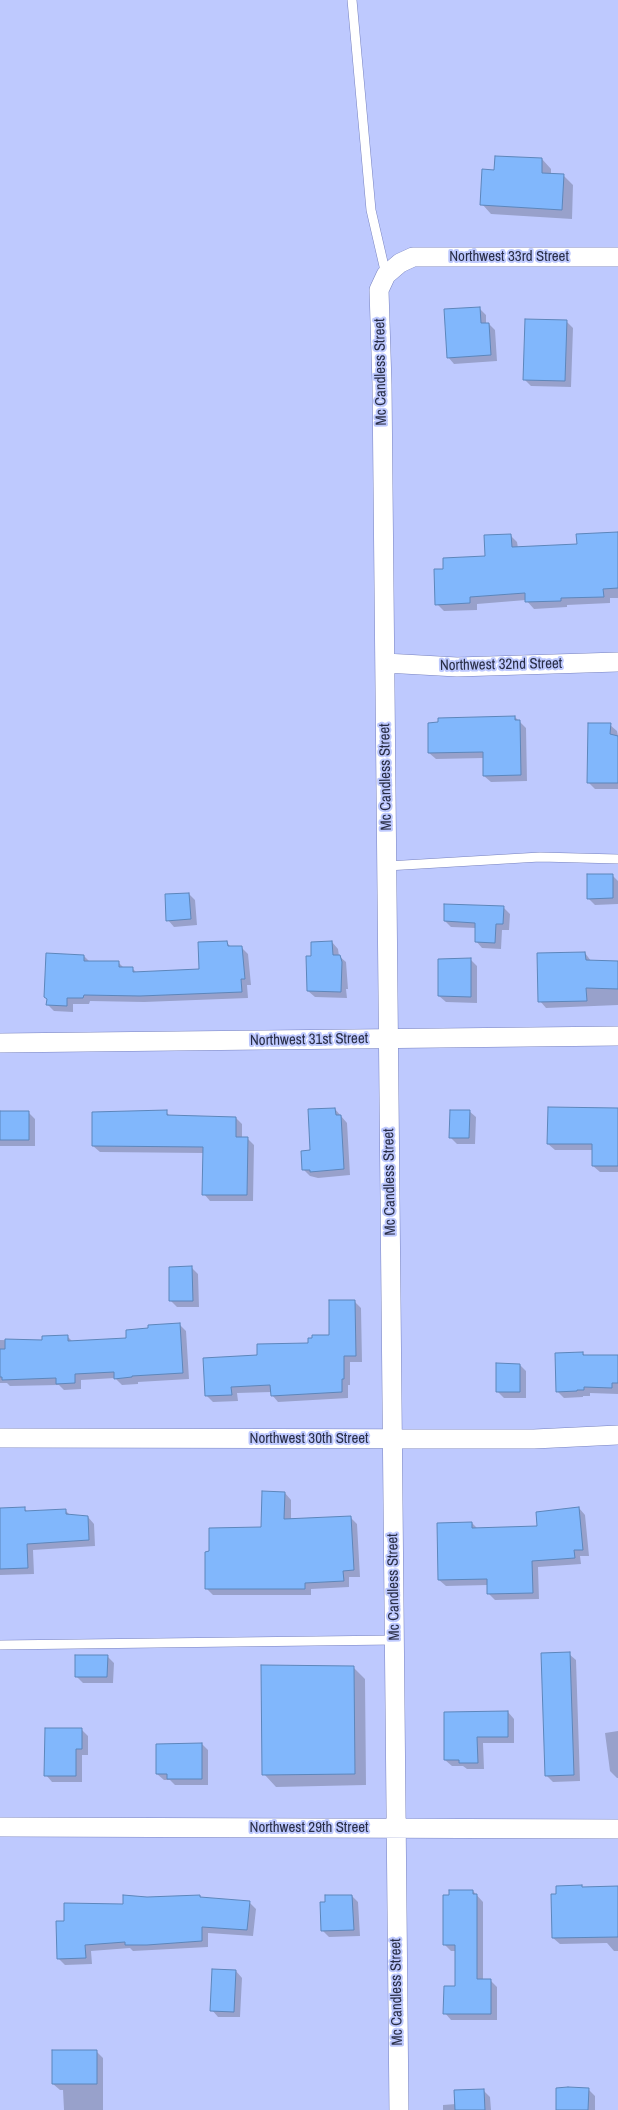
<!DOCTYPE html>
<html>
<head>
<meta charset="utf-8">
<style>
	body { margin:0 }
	canvas { display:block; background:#bec9fe }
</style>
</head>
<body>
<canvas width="618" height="2110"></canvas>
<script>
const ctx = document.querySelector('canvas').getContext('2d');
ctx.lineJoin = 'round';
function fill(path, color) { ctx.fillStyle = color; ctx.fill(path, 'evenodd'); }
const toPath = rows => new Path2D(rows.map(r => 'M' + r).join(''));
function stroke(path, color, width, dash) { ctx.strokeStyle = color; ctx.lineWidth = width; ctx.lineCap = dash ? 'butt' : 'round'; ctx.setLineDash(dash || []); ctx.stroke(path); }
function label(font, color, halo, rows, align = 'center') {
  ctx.font = font + ' "Archivo Narrow",sans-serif'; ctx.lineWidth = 4; ctx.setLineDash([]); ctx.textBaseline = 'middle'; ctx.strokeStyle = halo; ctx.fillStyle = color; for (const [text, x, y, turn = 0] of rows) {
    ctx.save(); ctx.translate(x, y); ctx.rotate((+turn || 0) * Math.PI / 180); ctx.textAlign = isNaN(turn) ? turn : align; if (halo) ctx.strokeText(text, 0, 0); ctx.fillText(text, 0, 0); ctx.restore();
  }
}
const shadow = toPath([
	[542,159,551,169,551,175,563,175,573,185,572,219,491,214,482,204,495,171],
	[479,308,486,315,486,324,489,324,495,330,497,361,454,364,448,357],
	[566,321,573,328,571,387,531,386,524,379],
	[618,534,618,598,610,598,610,603,567,605,567,607,534,609,526,600,477,604,477,610,444,611,437,604,444,570,486,557,510,535,517,542,518,548,578,545],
	[515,717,526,728,527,781,491,782,484,776,484,758,436,759,429,753,439,723],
	[610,725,617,731,618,736,618,789,595,789,588,782],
	[612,875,618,881,618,904,595,905,588,898],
	[189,894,195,900,197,925,174,927,168,920],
	[503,907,510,914,509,930,502,930,501,949,482,948,476,941,476,928,451,927,445,921],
	[332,942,338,949,339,956,346,962,348,989,346,989,347,998,315,997,308,991,312,957],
	[227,943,231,947,241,947,248,954,251,985,247,985,248,998,144,1002,90,1001,89,1004,73,1004,73,1012,54,1011,48,1005,84,956,90,962,119,963,124,968,132,968,137,973,201,971],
	[585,953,591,961,618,962,618,1005,546,1008,540,1001],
	[471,960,477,966,477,1003,446,1002,439,996],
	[335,1109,347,1123,350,1175,318,1178,310,1176,304,1170,311,1151],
	[618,1110,618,1172,600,1172,593,1166,593,1150,555,1150,548,1144],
	[0,1111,28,1112,35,1119,35,1146,0,1146],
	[469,1111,476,1117,475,1144,457,1144,451,1138],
	[166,1112,171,1117,236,1118,242,1124,242,1138,247,1138,254,1145,253,1201,210,1201,204,1194,204,1153,100,1152,93,1146],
	[192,1268,198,1274,199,1307,177,1307,170,1300],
	[354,1301,361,1308,362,1362,350,1362,350,1385,348,1385,348,1398,278,1402,272,1395,272,1392,237,1393,238,1401,213,1402,206,1395,259,1357,309,1345,330,1336],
	[180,1325,186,1331,189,1379,138,1382,138,1384,122,1385,115,1378,81,1380,81,1389,64,1390,59,1385,10,1386,7,1383,0,1383,0,1340,43,1341,67,1336,73,1342,128,1339],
	[583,1353,585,1356,618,1356,618,1394,590,1393,590,1396,583,1396,583,1397,564,1398,557,1391],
	[520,1365,526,1371,526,1398,504,1398,497,1391],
	[285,1493,291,1500,291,1520,351,1518,357,1524,360,1577,349,1577,349,1587,311,1589,311,1595,213,1595,207,1589,210,1552,262,1529],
	[579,1508,585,1515,589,1556,580,1556,581,1564,538,1567,539,1599,495,1600,489,1594,488,1585,446,1586,439,1580,472,1523,478,1529,538,1527],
	[25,1509,28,1512,65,1510,71,1516,88,1517,94,1524,95,1546,33,1550,34,1574,0,1575,0,1510],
	[569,1654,576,1660,580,1781,553,1782,546,1775],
	[108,1657,114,1663,113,1683,83,1683,76,1676],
	[353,1667,365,1679,366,1785,276,1787,264,1774],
	[508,1712,514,1719,514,1743,483,1743,484,1769,467,1769,463,1766,452,1766,445,1760],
	[82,1730,88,1736,88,1755,82,1755,82,1782,52,1782,46,1775],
	[618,1731,618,1778,617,1778,610,1771,605,1733],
	[202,1744,208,1750,208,1785,175,1785,170,1780,164,1780,157,1774],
	[557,1887,618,1887,618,1951,614,1951,607,1943,560,1944,553,1938],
	[473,1891,483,1902,483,1981,491,1981,497,1987,497,2020,451,2020,445,2013,456,1987,457,1951,451,1951,444,1944],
	[200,1896,202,1899,249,1902,256,1909,253,1936,208,1933,208,1947,133,1951,130,1948,91,1951,92,1964,65,1965,58,1958,66,1922,147,1898],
	[352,1896,358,1902,360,1936,329,1937,323,1931],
	[236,1971,242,1978,240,2017,218,2017,212,2010],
	[97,2052,103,2058,103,2110,64,2110,63,2090,60,2090,53,2084],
	[588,2089,595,2096,595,2110,557,2110],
	[484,2091,490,2097,491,2110,443,2110,443,2105,456,2104]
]);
const building = toPath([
	[495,156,542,158,542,173,564,174,562,210,480,205,482,169,494,170,495,156],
	[480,307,481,323,489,323,491,355,447,358,444,309,480,307],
	[525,319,567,320,565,381,523,380,525,319],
	[618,532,618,588,603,589,604,597,561,598,561,601,525,602,525,593,470,597,470,603,435,605,434,569,443,569,443,558,485,556,484,535,511,534,512,547,577,544,576,534,618,532],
	[515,716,515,720,520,720,521,775,483,776,483,752,428,753,428,723,438,722,438,718,515,716],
	[588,723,611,723,610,734,618,736,618,783,587,783,588,723],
	[587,874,613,874,613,898,587,899,587,874],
	[189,893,191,919,166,921,165,894,189,893],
	[444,904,504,906,503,924,496,924,495,943,475,942,475,923,444,921,444,904],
	[227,941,228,946,242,946,245,979,241,979,242,992,140,996,84,995,83,998,67,998,67,1006,46,1005,47,999,44,997,46,953,84,955,84,961,119,961,119,967,133,967,133,972,199,969,198,942,227,941],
	[332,941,333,955,340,955,342,962,341,992,307,991,306,956,311,956,311,942,332,941],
	[585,952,586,960,618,961,618,989,586,988,587,1001,538,1002,537,953,585,952],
	[471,958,471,997,438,996,438,959,471,958],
	[548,1107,618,1108,618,1166,592,1166,592,1144,547,1144,548,1107],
	[335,1108,336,1115,341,1115,344,1169,310,1172,310,1170,302,1170,301,1151,310,1150,308,1109,335,1108],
	[167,1110,167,1115,236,1117,236,1137,248,1137,247,1195,202,1195,203,1147,92,1146,92,1112,167,1110],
	[450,1110,470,1110,469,1138,449,1138,450,1110],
	[0,1111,29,1111,29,1140,0,1140,0,1111],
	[192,1266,193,1301,169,1301,169,1267,192,1266],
	[329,1300,355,1300,356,1356,344,1356,344,1379,342,1379,342,1392,271,1396,270,1385,231,1387,232,1395,205,1396,203,1358,257,1355,257,1344,308,1343,308,1338,312,1338,312,1335,329,1335,329,1300],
	[180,1323,183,1373,132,1376,132,1377,114,1379,114,1372,75,1374,75,1383,56,1384,56,1378,2,1380,2,1377,0,1377,0,1349,5,1349,5,1339,42,1340,42,1336,68,1335,68,1341,126,1338,126,1330,148,1328,148,1325,180,1323],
	[583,1352,583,1355,618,1355,618,1383,612,1383,612,1388,584,1387,584,1390,577,1390,577,1391,556,1392,555,1353,583,1352],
	[496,1363,520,1364,520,1392,496,1392,496,1363],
	[262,1491,285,1492,284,1519,351,1516,354,1570,343,1571,344,1581,305,1583,305,1589,205,1589,205,1552,209,1551,209,1528,261,1527,262,1491],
	[25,1507,25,1511,66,1509,66,1514,88,1516,89,1540,27,1544,28,1568,0,1569,0,1508,25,1507],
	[579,1507,583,1550,574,1550,575,1558,532,1561,533,1593,487,1594,487,1579,438,1580,437,1523,472,1522,472,1528,537,1526,536,1512,579,1507],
	[570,1652,574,1775,545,1776,541,1653,570,1652],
	[75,1655,108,1655,107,1677,75,1677,75,1655],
	[261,1665,354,1666,355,1774,262,1775,261,1665],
	[508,1711,508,1737,477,1737,478,1763,459,1763,459,1760,444,1760,444,1712,508,1711],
	[45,1728,82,1728,82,1749,76,1749,76,1776,44,1776,45,1728],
	[202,1743,202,1779,167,1779,167,1774,156,1774,156,1744,202,1743],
	[582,1885,582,1887,618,1886,618,1937,552,1938,551,1894,556,1894,556,1886,582,1885],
	[449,1890,473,1890,473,1894,477,1894,477,1979,491,1979,491,2014,443,2014,444,1986,455,1986,455,1945,443,1945,443,1895,449,1895,449,1890],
	[123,1895,147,1897,200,1895,200,1897,250,1901,247,1930,202,1927,202,1941,147,1945,125,1945,125,1942,85,1945,86,1958,57,1959,56,1921,64,1921,64,1903,123,1904,123,1895],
	[325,1895,352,1895,354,1930,321,1931,320,1902,325,1902,325,1895],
	[212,1969,236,1970,234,2012,210,2011,212,1969],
	[52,2050,97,2050,97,2084,52,2084,52,2050],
	[568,2087,589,2088,588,2110,556,2110,556,2088,568,2087],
	[484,2089,485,2110,455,2110,454,2090,484,2089]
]);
const lane = toPath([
	[352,0,371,210,386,275],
	[387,866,540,857,618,859],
	[0,1645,394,1640]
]);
const street = toPath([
	[385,663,457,667,618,662],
	[0,1043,618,1036],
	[0,1438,534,1439,618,1435],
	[0,1827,618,1829],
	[399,2110,382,384,379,290,386,275,400,263,413,257,618,257]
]);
const streetNames = [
	["Northwest 33rd Street",509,257],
	["Mc Candless Street",381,372,-91],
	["Northwest 32nd Street",501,665,-1],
	["Mc Candless Street",386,777,-91],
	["Northwest 31st Street",309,1040,-1],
	["Mc Candless Street",390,1182,-91],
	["Northwest 30th Street",309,1439],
	["Mc Candless Street",394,1587,-91],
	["Northwest 29th Street",309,1828],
	["Mc Candless Street",397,1992,-91]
];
fill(shadow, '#0003');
fill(building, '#81b7fc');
stroke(building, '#5d86bb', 1);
stroke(lane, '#7681bf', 10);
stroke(street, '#7681bf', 20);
stroke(lane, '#fff', 9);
stroke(street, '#fff', 19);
label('15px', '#282d46', '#bec9fe', streetNames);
</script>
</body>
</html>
